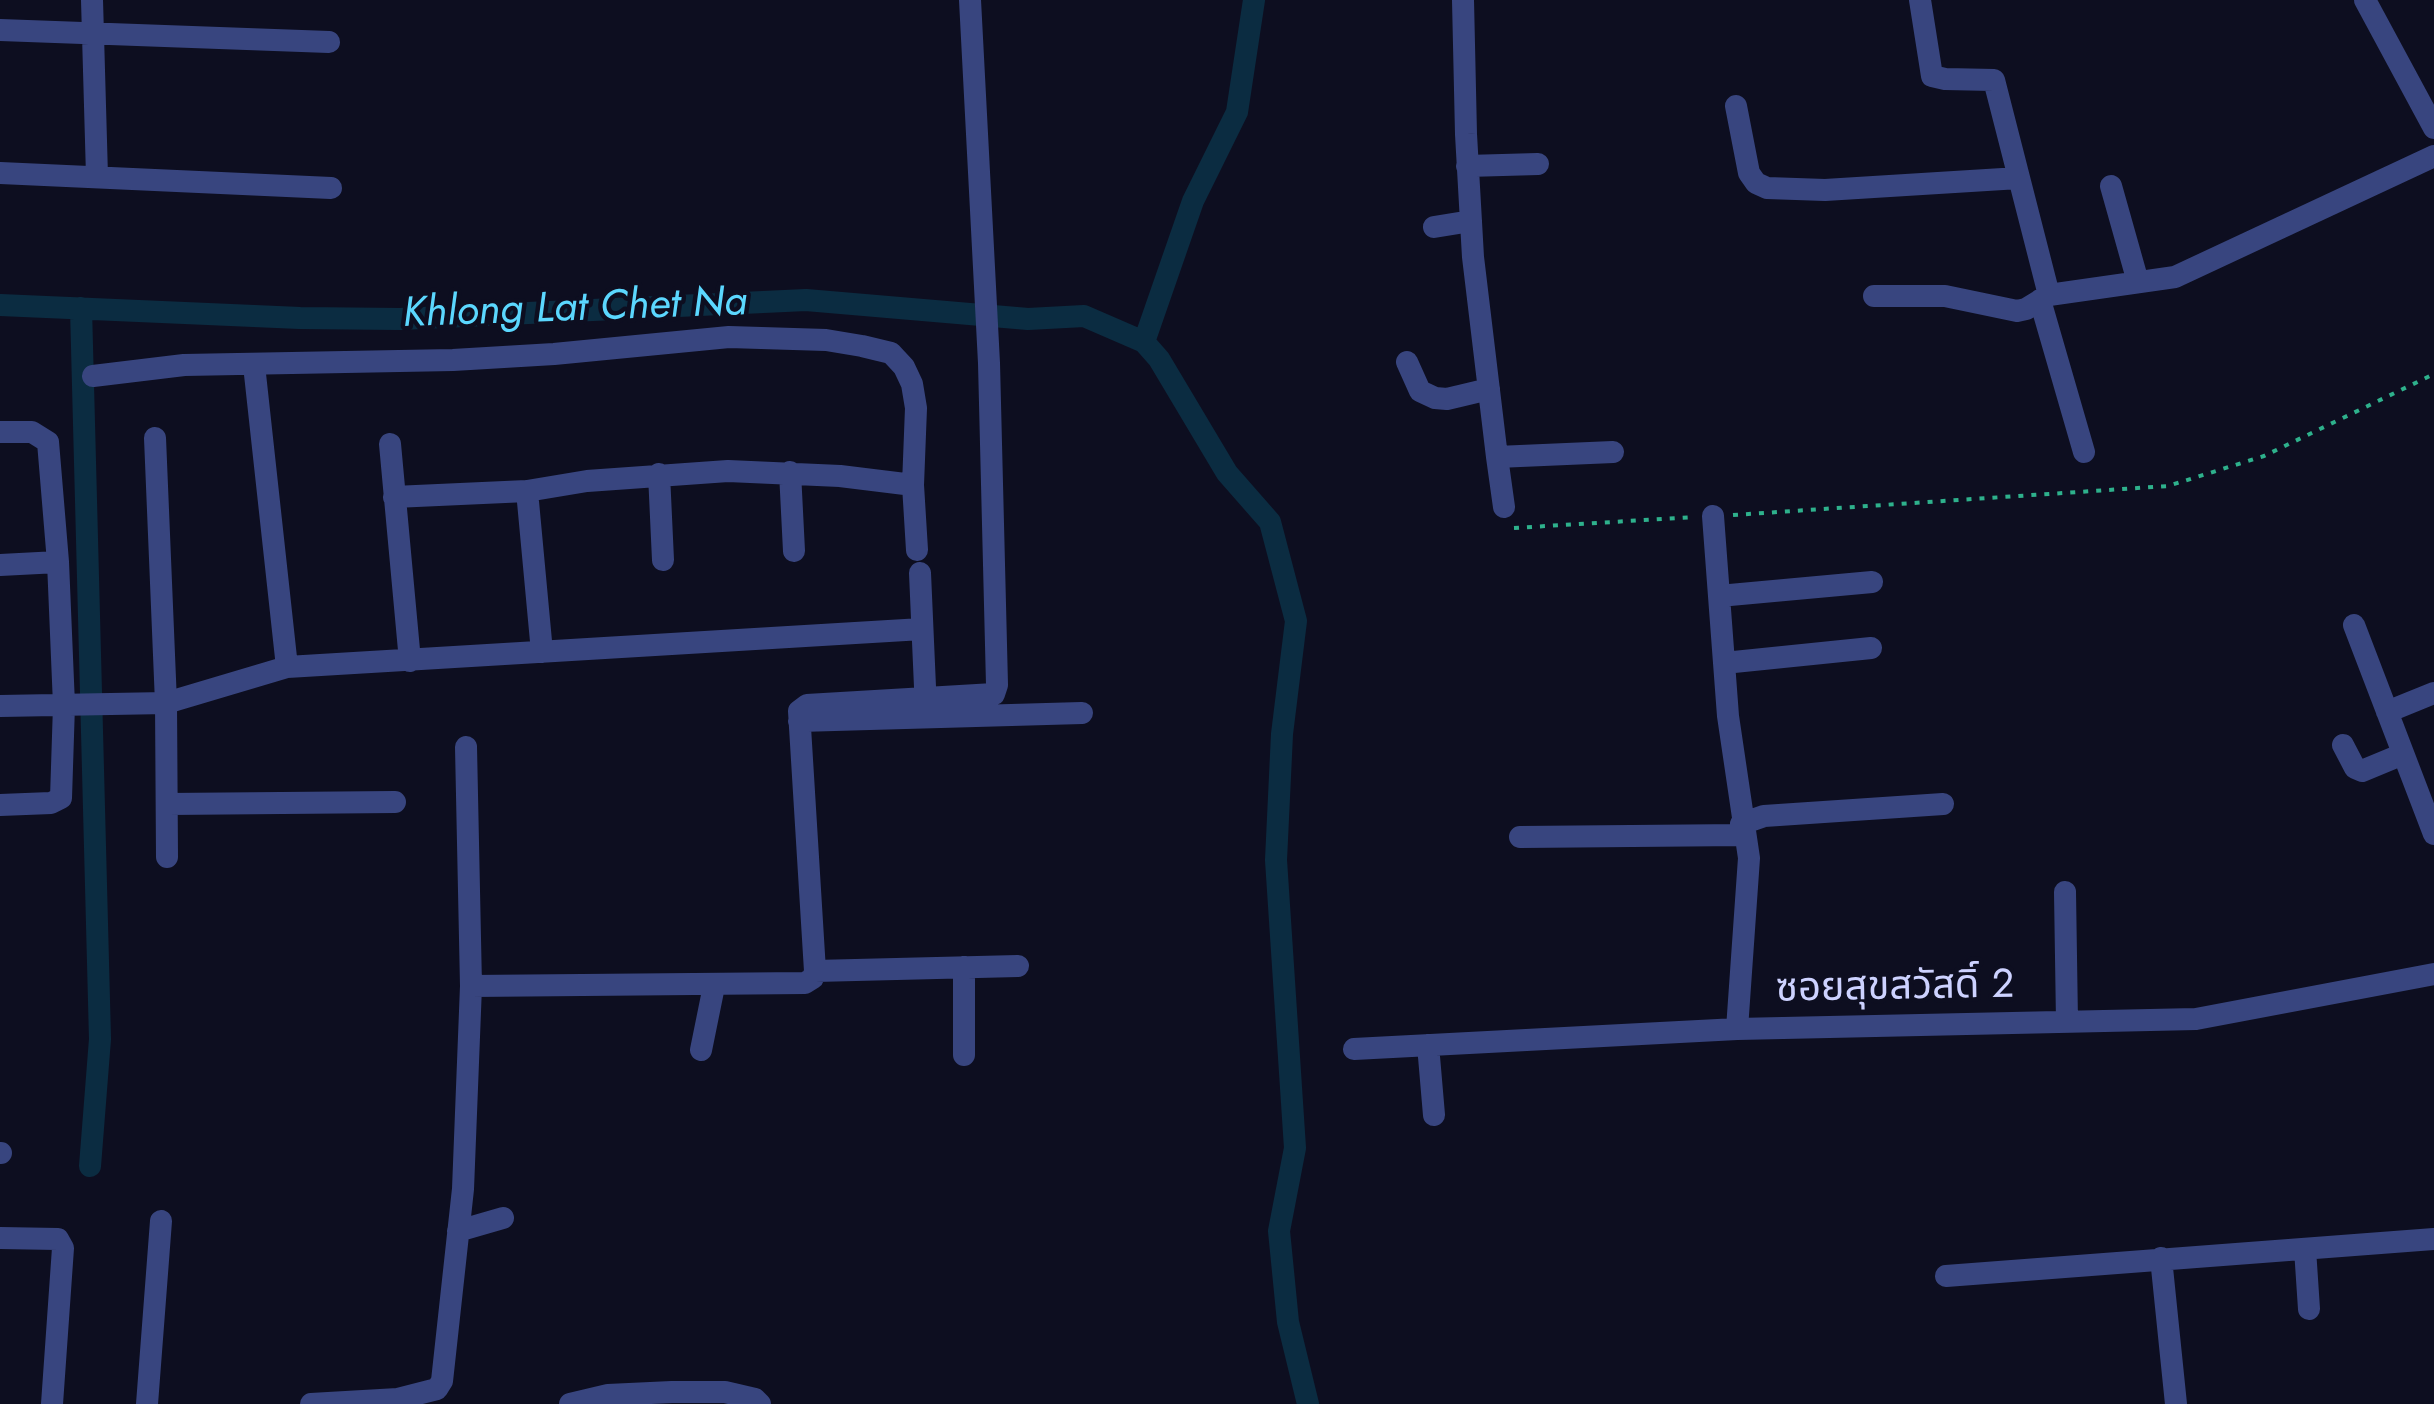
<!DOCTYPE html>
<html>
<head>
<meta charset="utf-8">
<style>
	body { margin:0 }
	canvas { display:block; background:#0d0e20 }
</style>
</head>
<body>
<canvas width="2434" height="1404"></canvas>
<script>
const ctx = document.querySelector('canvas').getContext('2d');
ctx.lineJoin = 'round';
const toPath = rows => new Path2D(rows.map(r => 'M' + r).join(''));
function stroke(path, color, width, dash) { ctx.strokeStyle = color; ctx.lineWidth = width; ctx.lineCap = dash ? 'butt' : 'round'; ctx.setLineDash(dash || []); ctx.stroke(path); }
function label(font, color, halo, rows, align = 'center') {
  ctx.font = font + ' Jost,"Noto Sans Thai",sans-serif'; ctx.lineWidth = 9; ctx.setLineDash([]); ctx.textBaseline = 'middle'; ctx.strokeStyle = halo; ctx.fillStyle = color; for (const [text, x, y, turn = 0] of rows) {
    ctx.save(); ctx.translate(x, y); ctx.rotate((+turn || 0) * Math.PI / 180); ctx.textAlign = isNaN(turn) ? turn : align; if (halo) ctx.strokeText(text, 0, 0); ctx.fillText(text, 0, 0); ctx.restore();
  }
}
const canal = toPath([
	[0,305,300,318,400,319,806,300,1028,319,1084,316,1144,342,1159,359,1227,473,1270,522,1296,621,1282,734,1276,860,1295,1148,1279,1231,1288,1322,1308,1404],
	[81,308,100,1039,90,1166],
	[1144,342,1193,201,1237,112,1254,0]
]);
const path = toPath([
	[1733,515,2168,486,2264,456,2434,374],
	[1514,528,1694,517]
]);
const minor = toPath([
	[92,0,97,176],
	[1463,0,1466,134,1473,257,1497,457,1613,452],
	[1920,0,1932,76,1945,79,1994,80,2049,295,2175,277,2434,156],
	[2365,0,2434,128],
	[0,30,329,42],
	[1736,106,1749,173,1756,183,1767,188,1825,190,2019,178],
	[1467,166,1538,164],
	[0,173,331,188],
	[2111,186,2138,282],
	[1434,227,1471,221],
	[1874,296,1945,296,2017,311,2026,309,2049,295],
	[2040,300,2084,452],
	[1407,362,1420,391,1435,398,1447,399,1489,389],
	[254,365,287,667],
	[93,376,184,365,453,360,554,354,729,337,826,340,862,346,891,353,904,367,912,384,916,408,913,485,917,550],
	[0,432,32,432,48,442,58,562,64,705,61,798,51,803,0,805],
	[155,438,166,703,167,857],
	[390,444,410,661],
	[1497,457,1504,507],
	[790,472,794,551],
	[659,474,663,560],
	[527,491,542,652],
	[394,497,527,491,587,481,728,471,840,476,913,485],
	[1713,516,1728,716,1749,858,1737,1029],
	[0,565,58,562],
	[920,573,925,687],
	[1719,596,1872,582],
	[2354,625,2434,834],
	[1724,663,1871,648],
	[0,706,166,703,287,667,922,629],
	[2387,712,2434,693],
	[799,721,1082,713],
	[2343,745,2355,768,2362,771,2403,754],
	[168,804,395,802],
	[1741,824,1764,816,1943,804],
	[1520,837,1743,835],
	[2065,892,2067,1022],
	[815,971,1018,966],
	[471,986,805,983,813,978,815,971,799,711,807,705,994,694,997,685,989,363,970,0],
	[1428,1045,1434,1115],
	[1354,1049,1737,1029,2196,1019,2434,974],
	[701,1050,714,986],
	[964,1055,964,967],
	[0,1153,1,1153],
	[458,1231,503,1218],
	[0,1238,58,1239,63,1248,52,1404],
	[2305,1249,2309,1309],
	[2161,1258,2176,1404],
	[1946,1276,2434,1239],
	[147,1404,161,1221],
	[311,1404,398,1399,437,1389,442,1381,463,1189,471,986,466,747],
	[570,1404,608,1395,672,1392,725,1392,755,1399,760,1404]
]);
const streetNames = [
	["ซอยสุขสวัสดิ์ 2",1895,989,-1]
];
const waterNames = [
	["Khlong Lat Chet Na",575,310,-2]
];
stroke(canal, '#0b2c41', 22);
stroke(path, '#2eb18c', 4, [5, 8]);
stroke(minor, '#38457f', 22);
label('40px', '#cdd2ff', '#0d0e20', streetNames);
label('italic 42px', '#5bd7fe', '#0d0e20', waterNames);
</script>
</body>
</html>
